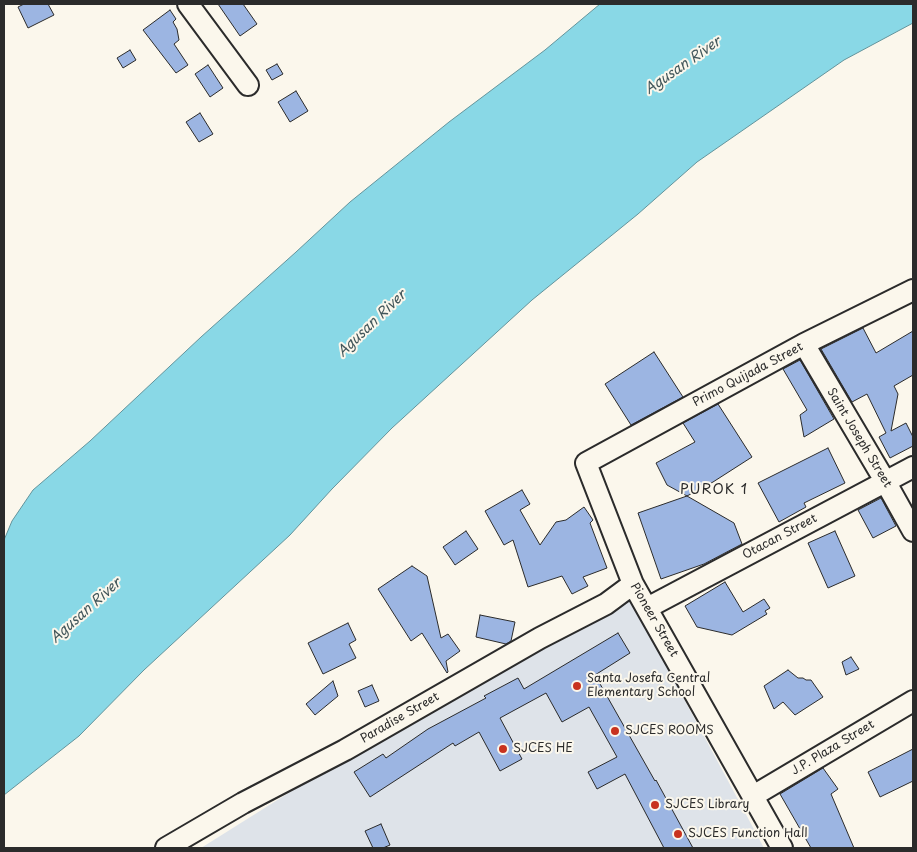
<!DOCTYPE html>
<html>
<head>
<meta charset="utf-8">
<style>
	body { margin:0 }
	#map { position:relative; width:917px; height:852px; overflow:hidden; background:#fbf7ec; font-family:"Playpen Sans",sans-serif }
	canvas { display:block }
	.frame { position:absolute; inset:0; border:5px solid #2b2b2b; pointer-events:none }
</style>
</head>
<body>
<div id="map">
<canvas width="917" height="852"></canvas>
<div class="frame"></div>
</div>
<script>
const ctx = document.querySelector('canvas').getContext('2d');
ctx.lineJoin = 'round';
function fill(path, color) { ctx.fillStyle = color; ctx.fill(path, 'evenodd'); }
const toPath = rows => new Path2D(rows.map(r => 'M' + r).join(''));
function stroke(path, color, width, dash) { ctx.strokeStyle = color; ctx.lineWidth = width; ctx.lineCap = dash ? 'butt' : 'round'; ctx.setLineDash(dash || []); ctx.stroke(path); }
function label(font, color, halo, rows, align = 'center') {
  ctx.font = font + ' "Playpen Sans",sans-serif'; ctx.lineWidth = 4; ctx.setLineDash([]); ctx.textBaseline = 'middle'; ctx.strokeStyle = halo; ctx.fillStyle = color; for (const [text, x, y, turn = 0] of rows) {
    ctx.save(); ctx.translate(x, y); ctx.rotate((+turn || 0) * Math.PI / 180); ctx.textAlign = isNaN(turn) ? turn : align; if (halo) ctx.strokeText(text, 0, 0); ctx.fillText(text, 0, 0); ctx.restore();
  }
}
const built = toPath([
	[631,600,764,848,201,848,322,772]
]);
const water = toPath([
	[600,4,913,4,913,23,844,60,697,162,638,214,532,300,392,428,332,489,290,535,144,670,79,736,4,795,4,540,12,521,33,490,90,441,201,337,296,252,350,202,449,122,545,50,600,4]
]);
const building = toPath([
	[24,4,48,4,54,15,28,28,18,7,24,4],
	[218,4,243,4,257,24,240,36,218,4],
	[170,10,176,19,173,22,177,29,179,40,174,44,188,65,176,73,143,30,170,10],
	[130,50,136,60,123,68,117,58,130,50],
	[277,64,283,74,272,80,266,70,277,64],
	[208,65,223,88,210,97,195,74,208,65],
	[296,91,308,111,290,122,278,102,296,91],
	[200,113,213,134,199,142,186,122,200,113],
	[863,328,876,353,913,331,913,375,894,386,898,394,891,431,906,423,913,437,913,446,890,458,879,437,886,433,867,394,852,402,821,349,863,328],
	[654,352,683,397,631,425,605,384,654,352],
	[800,360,834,419,804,437,800,415,807,410,783,369,800,360],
	[718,404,752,457,713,482,687,496,667,485,656,463,695,442,683,423,718,404],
	[828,448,845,483,804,503,806,507,779,522,758,483,828,448],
	[522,490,530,504,520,510,540,545,556,522,566,520,584,507,593,520,590,523,607,568,583,577,588,586,572,594,562,576,528,587,513,540,504,545,485,511,522,490],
	[687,496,734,523,742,544,704,564,661,579,638,513,687,496],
	[881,498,896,526,873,538,858,510,881,498],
	[466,531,478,549,455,565,443,547,466,531],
	[835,531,855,576,828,588,808,543,835,531],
	[412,566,427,576,441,638,448,634,460,651,446,661,448,672,447,673,422,633,411,641,378,589,412,566],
	[725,582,743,612,764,599,770,608,765,611,767,614,732,635,697,627,685,606,725,582],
	[480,615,515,622,511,641,506,644,476,637,480,615],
	[348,623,356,640,349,644,356,658,323,674,308,643,348,623],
	[618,633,630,653,595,675,655,781,656,780,693,848,664,848,625,774,597,789,588,772,617,757,589,707,562,722,546,693,500,718,522,759,500,771,479,732,455,746,453,743,370,797,354,772,383,754,386,758,428,729,486,698,484,696,518,678,524,689,618,633],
	[851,657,859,669,846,675,842,662,851,657],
	[788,670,798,678,803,678,806,680,811,680,823,697,795,715,783,702,774,709,764,686,788,670],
	[333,681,338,696,315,715,306,704,333,681],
	[372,685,379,701,365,707,358,691,372,685],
	[913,749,913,781,880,797,868,772,913,749],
	[823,768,838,789,831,794,854,848,811,848,780,794,823,768],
	[381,824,390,845,383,848,373,848,365,831,381,824]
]);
const minor = toPath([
	[188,4,248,85],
	[804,344,885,481,913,531],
	[647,608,913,467],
	[753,796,913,701],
	[166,848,243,803,345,750,540,638,606,604,633,584],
	[782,848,633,584,586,463,804,344,913,290]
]);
const markers = [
	[577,686,5,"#c8321e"],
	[615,731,5,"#c8321e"],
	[503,749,5,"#c8321e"],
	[655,805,5,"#c8321e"],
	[678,834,5,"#c8321e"]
];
const streetNames = [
	["Primo Quijada Street",748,375,-28],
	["Saint Joseph Street",859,438,59],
	["Otacan Street",780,537,-28],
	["Pioneer Street",654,620,60],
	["Paradise Street",400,718,-30],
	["J.P. Plaza Street",833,748,-31]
];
const poiNames = [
	["Santa Josefa Central",587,679],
	["Elementary School",587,693],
	["SJCES ROOMS",625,731],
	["SJCES HE",513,749],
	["SJCES Library",665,805],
	["SJCES Function Hall",688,834]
];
const waterNames = [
	["Agusan River",683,66,-35],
	["Agusan River",372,324,-44],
	["Agusan River",86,611,-42]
];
const neighbourhoodNames = [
	["PUROK 1",714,490]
];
fill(built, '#dee3e9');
fill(water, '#89d8e6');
stroke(water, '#63939b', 1);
fill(building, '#9cb5e2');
stroke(building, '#2b2b2b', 1);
stroke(minor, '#2b2b2b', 24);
stroke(minor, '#fbf7ec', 20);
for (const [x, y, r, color] of markers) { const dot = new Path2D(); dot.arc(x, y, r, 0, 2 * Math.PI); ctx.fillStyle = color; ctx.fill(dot); stroke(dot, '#fbf7ec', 2); }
label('12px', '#2b2b2b', '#fbf7ec', streetNames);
label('12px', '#2b2b2b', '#fbf7ec', poiNames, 'left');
label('italic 14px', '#42565a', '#fbf7ec', waterNames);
ctx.letterSpacing = '1px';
label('14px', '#2b2b2b', '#fbf7ec', neighbourhoodNames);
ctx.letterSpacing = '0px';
</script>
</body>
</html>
